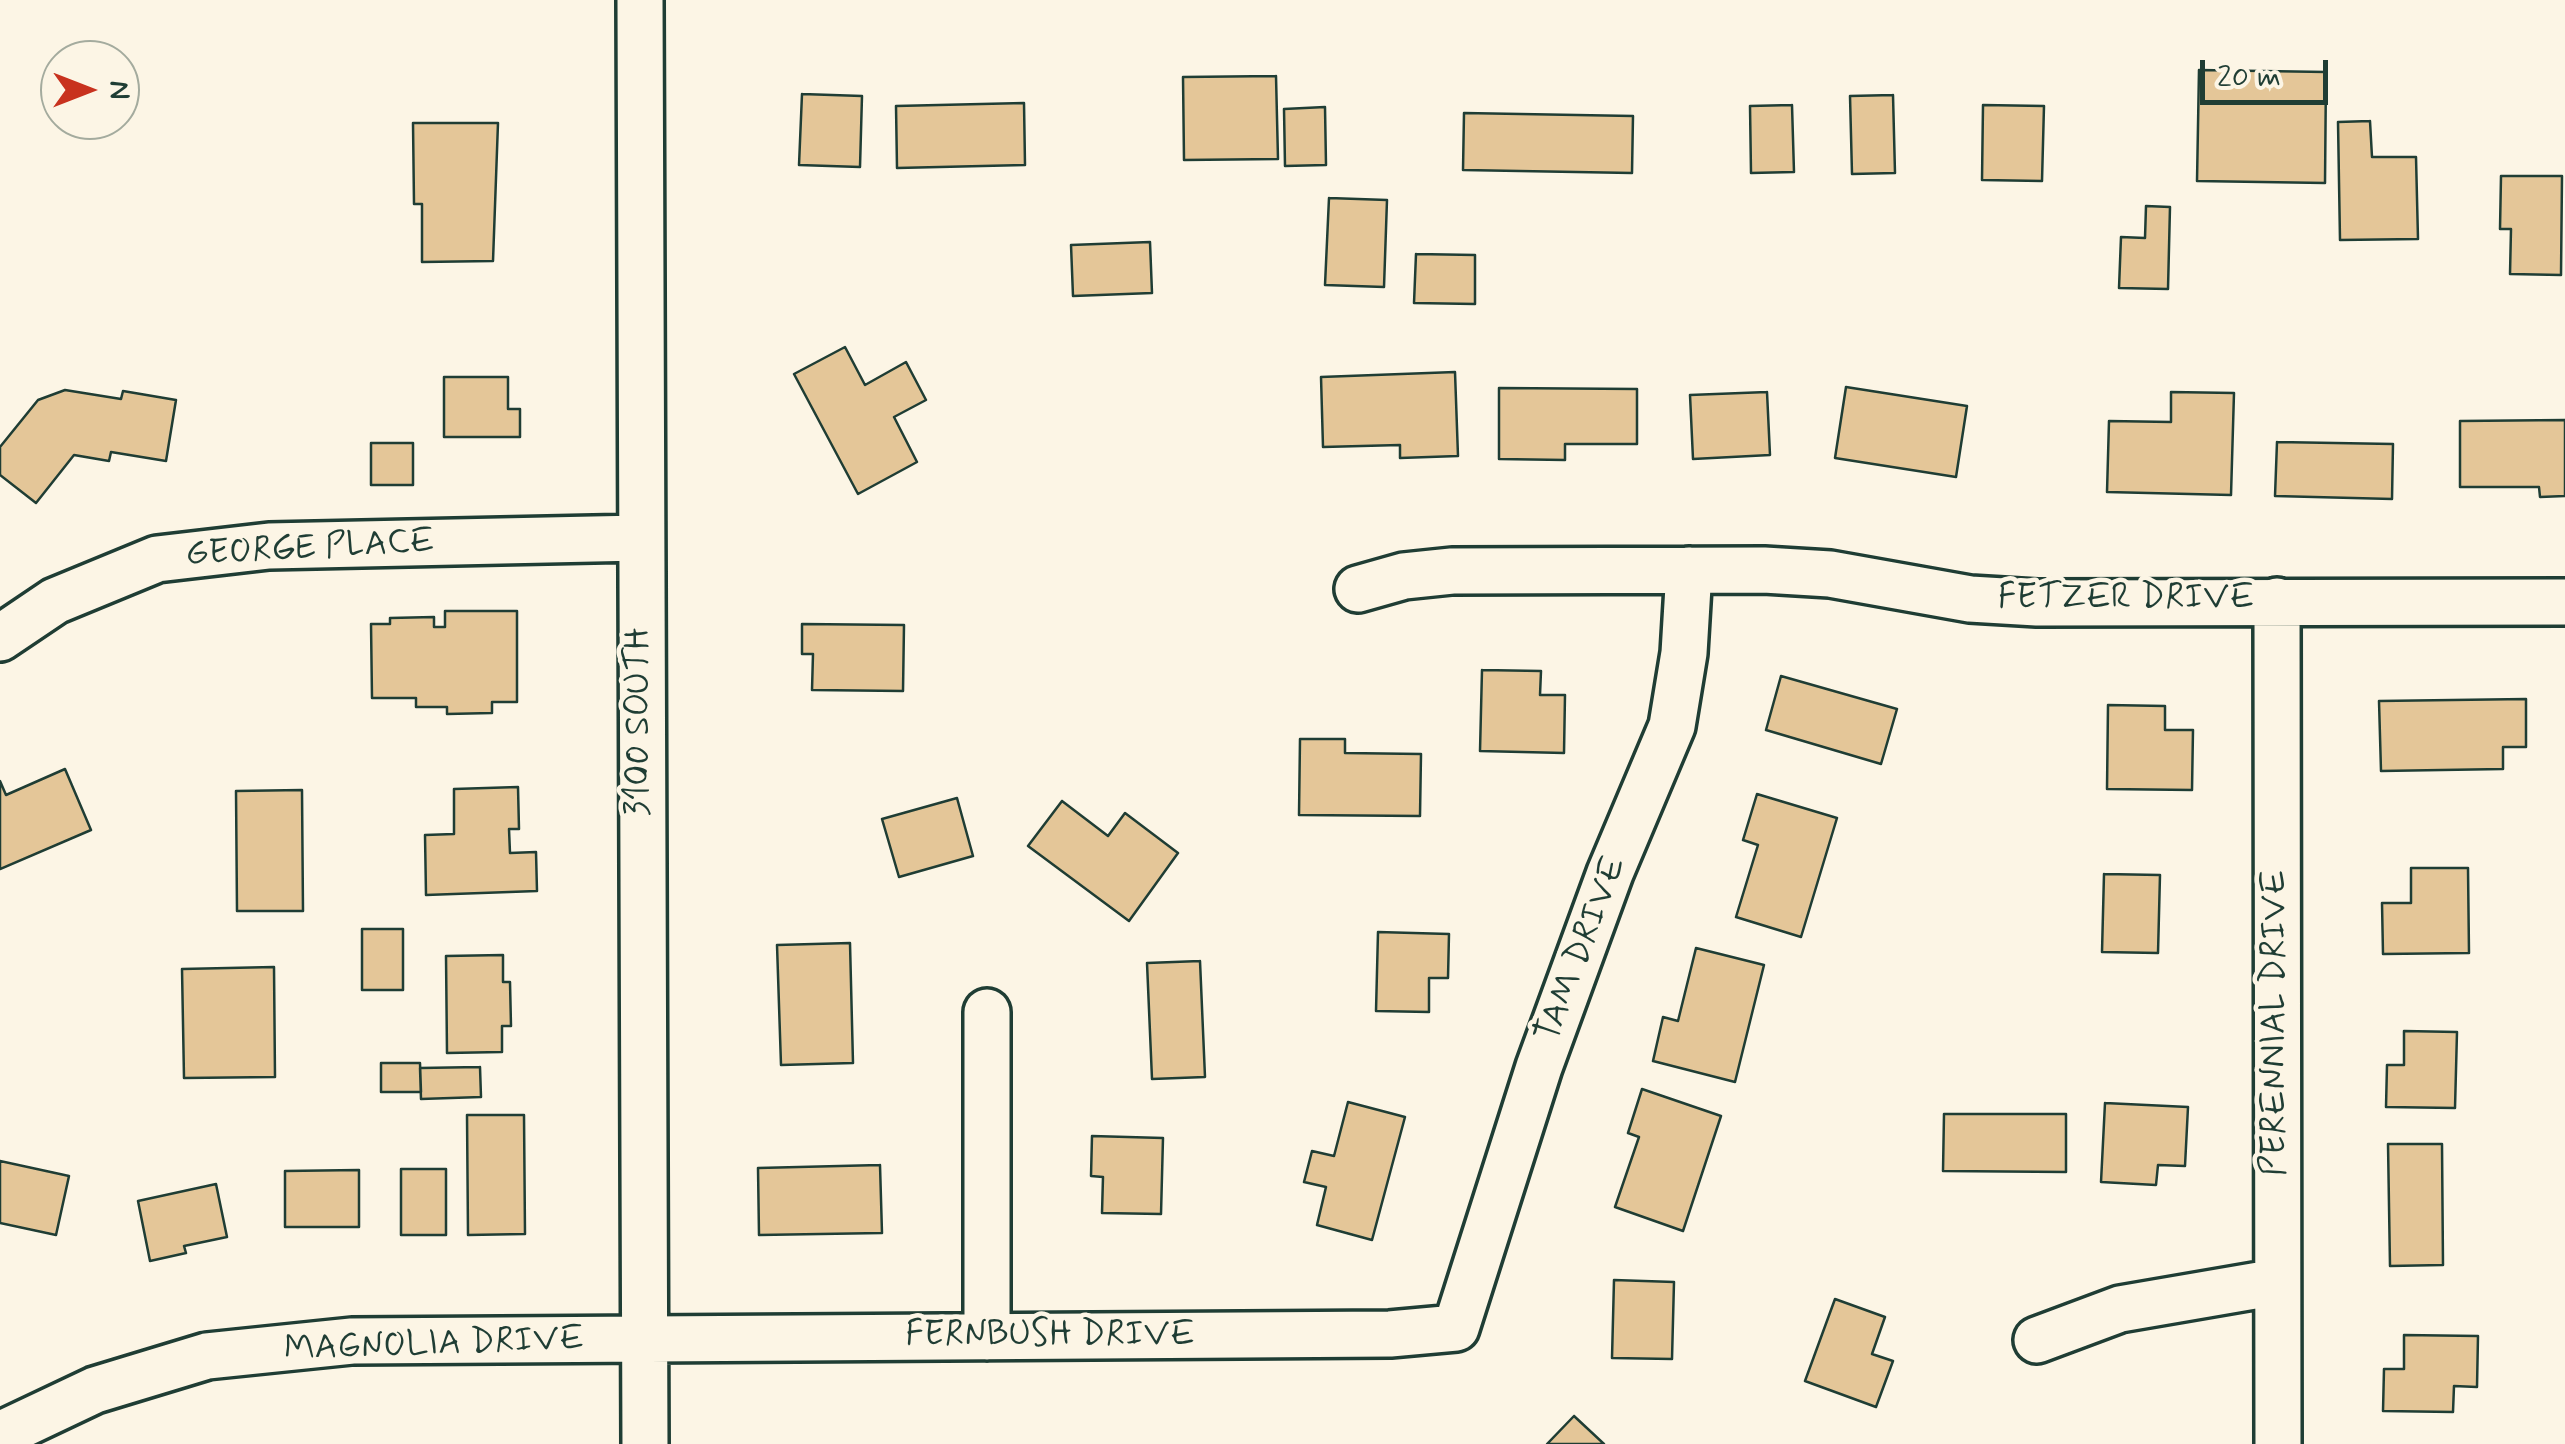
<!DOCTYPE html>
<html>
<head>
<meta charset="utf-8">
<style>
	body { margin:0 }
	#map { position:relative; width:2565px; height:1444px; overflow:hidden; background:#fcf5e5; font-family:Mynerve,sans-serif }
	canvas { display:block }
	.north { position:absolute; left:40px; top:40px; width:100px; height:100px; box-sizing:border-box; background:#fcf5e5; border:2px solid #a4ab9e; border-radius:50%; rotate:90deg; font-size:28px; font-weight:700; line-height:40px; text-align:center; color:#1f3d34 }
	.north::after { content:''; display:block; margin:auto; width:35px; height:45px; background:#c8321e; clip-path:polygon(50% 0,100% 100%,50% 72%,0 100%) }
	.scale { position:absolute; left:2200px; top:60px; width:128px; height:45px; box-sizing:border-box; border:5px solid #1f3d34; border-top:0; padding-left:12px; font-size:30px; line-height:35px; white-space:nowrap; color:#1f3d34; -webkit-text-stroke:8px #fcf5e5; paint-order:stroke }
</style>
</head>
<body>
<div id="map">
<canvas width="2565" height="1444"></canvas>
<div class="north">N</div>
<div class="scale">20 m</div>
</div>
<script>
const ctx = document.querySelector('canvas').getContext('2d');
ctx.lineJoin = 'round';
function fill(path, color) { ctx.fillStyle = color; ctx.fill(path, 'evenodd'); }
const toPath = rows => new Path2D(rows.map(r => 'M' + r).join(''));
function stroke(path, color, width, dash) { ctx.strokeStyle = color; ctx.lineWidth = width; ctx.lineCap = dash ? 'butt' : 'round'; ctx.setLineDash(dash || []); ctx.stroke(path); }
function label(font, color, halo, rows, align = 'center') {
  ctx.font = font + ' Mynerve,sans-serif'; ctx.lineWidth = 9; ctx.setLineDash([]); ctx.textBaseline = 'middle'; ctx.strokeStyle = halo; ctx.fillStyle = color; for (const [text, x, y, turn = 0] of rows) {
    ctx.save(); ctx.translate(x, y); ctx.rotate((+turn || 0) * Math.PI / 180); ctx.textAlign = isNaN(turn) ? turn : align; if (halo) ctx.strokeText(text, 0, 0); ctx.fillText(text, 0, 0); ctx.restore();
  }
}
const building = toPath([
	[2199,70,2326,72,2325,183,2197,181,2199,70],
	[1276,76,1278,159,1184,160,1183,77,1276,76],
	[802,94,862,96,860,167,799,165,802,94],
	[1893,95,1895,173,1852,174,1850,96,1893,95],
	[1024,103,1025,165,897,168,896,106,1024,103],
	[1792,105,1794,172,1751,173,1750,106,1792,105],
	[1983,105,2044,106,2042,181,1982,180,1983,105],
	[1325,107,1326,165,1285,166,1284,109,1325,107],
	[1464,113,1633,116,1632,173,1463,170,1464,113],
	[2370,121,2372,157,2416,157,2418,239,2340,240,2338,122,2370,121],
	[413,123,498,123,493,261,422,262,422,204,414,204,413,123],
	[2501,176,2562,176,2561,275,2510,274,2511,229,2500,229,2501,176],
	[1329,198,1387,200,1384,287,1325,285,1329,198],
	[2146,206,2170,207,2168,289,2119,288,2121,237,2145,238,2146,206],
	[1150,242,1152,293,1073,296,1071,245,1150,242],
	[1416,254,1475,255,1475,304,1414,303,1416,254],
	[845,347,865,385,906,362,926,400,894,417,917,462,858,494,794,374,845,347],
	[1455,372,1458,456,1400,458,1400,445,1323,447,1321,377,1455,372],
	[444,377,508,377,508,409,520,409,520,437,444,437,444,377],
	[1846,387,1967,406,1956,477,1835,458,1846,387],
	[1499,388,1637,389,1637,444,1565,444,1565,460,1499,459,1499,388],
	[65,390,121,399,123,391,176,400,166,461,111,452,109,461,74,455,36,503,0,475,0,447,38,400,65,390],
	[1767,392,1770,455,1693,459,1690,395,1767,392],
	[2171,392,2234,393,2231,495,2107,492,2109,421,2171,422,2171,392],
	[2565,420,2565,496,2540,497,2539,487,2460,487,2460,421,2565,420],
	[2277,442,2393,444,2392,499,2275,496,2277,442],
	[371,443,413,443,413,485,371,485,371,443],
	[445,611,517,611,517,702,492,702,492,713,447,714,447,707,416,707,416,698,372,698,371,624,390,624,390,618,434,617,434,627,445,627,445,611],
	[802,624,904,625,903,691,812,690,813,654,802,654,802,624],
	[1482,670,1541,671,1540,695,1565,695,1564,753,1480,751,1482,670],
	[1781,676,1897,709,1881,764,1766,730,1781,676],
	[2526,699,2526,747,2503,747,2503,769,2381,771,2379,701,2526,699],
	[2108,705,2165,706,2165,730,2193,730,2192,790,2107,789,2108,705],
	[1300,739,1345,739,1345,753,1421,754,1420,816,1299,815,1300,739],
	[65,769,91,830,0,869,0,781,6,795,65,769],
	[518,787,519,829,509,829,510,853,536,852,537,891,426,895,425,835,454,834,454,789,518,787],
	[302,790,303,911,237,911,236,791,302,790],
	[1757,794,1837,818,1801,937,1736,917,1758,845,1743,840,1757,794],
	[957,798,973,856,899,877,882,819,957,798],
	[1062,801,1108,836,1125,813,1178,853,1129,921,1028,846,1062,801],
	[2411,868,2468,868,2469,953,2383,954,2382,903,2411,903,2411,868],
	[2104,874,2160,875,2158,953,2102,952,2104,874],
	[362,929,403,929,403,990,362,990,362,929],
	[1378,932,1449,934,1448,978,1429,978,1429,1012,1376,1011,1378,932],
	[850,943,853,1063,781,1065,777,945,850,943],
	[1696,948,1764,965,1735,1082,1653,1061,1663,1017,1678,1021,1696,948],
	[503,955,503,982,510,982,511,1026,502,1026,502,1052,447,1053,446,956,503,955],
	[1200,961,1205,1077,1152,1079,1147,963,1200,961],
	[274,967,275,1077,184,1078,182,969,274,967],
	[2404,1031,2457,1032,2455,1108,2386,1107,2387,1065,2404,1065,2404,1031],
	[381,1063,420,1063,421,1092,381,1092,381,1063],
	[480,1067,481,1097,421,1099,420,1068,480,1067],
	[1642,1089,1721,1116,1683,1231,1615,1207,1639,1137,1628,1133,1642,1089],
	[1348,1102,1405,1117,1372,1240,1317,1225,1326,1187,1304,1182,1312,1151,1334,1156,1348,1102],
	[2105,1103,2188,1107,2185,1166,2158,1165,2156,1185,2101,1182,2105,1103],
	[1944,1114,2066,1114,2066,1172,1943,1171,1944,1114],
	[467,1115,524,1115,525,1234,468,1235,467,1115],
	[1092,1136,1163,1138,1161,1214,1102,1213,1103,1177,1091,1176,1092,1136],
	[2388,1144,2442,1144,2443,1265,2390,1266,2388,1144],
	[0,1161,69,1176,56,1235,0,1223,0,1161],
	[880,1165,882,1233,759,1235,758,1168,880,1165],
	[401,1169,446,1169,446,1235,401,1235,401,1169],
	[359,1170,359,1227,285,1227,285,1171,359,1170],
	[216,1184,227,1237,184,1246,186,1253,150,1261,138,1201,216,1184],
	[1614,1280,1674,1282,1672,1359,1612,1358,1614,1280],
	[1835,1299,1885,1317,1872,1354,1893,1361,1876,1407,1805,1381,1835,1299],
	[2404,1335,2478,1336,2477,1387,2454,1386,2453,1412,2383,1411,2384,1369,2404,1369,2404,1335],
	[1574,1416,1604,1444,1547,1444,1574,1416]
]);
const minor = toPath([
	[640,0,645,1444],
	[1358,589,1404,576,1452,571,1764,570,1830,574,1970,599,2037,603,2565,602],
	[2277,601,2278,1444],
	[0,638,55,601,157,559,269,546,640,538],
	[987,1012,987,1337],
	[2037,1340,2120,1309,2277,1282],
	[0,1435,95,1390,207,1356,352,1341,1390,1334,1456,1328,1539,1067,1610,873,1672,726,1684,653,1689,570]
]);
const streetNames = [
	["GEORGE PLACE",310,550,-3],
	["FETZER DRIVE",2126,600],
	["3100 SOUTH",641,722,-90],
	["TAM DRIVE",1583,950,-69],
	["PERENNIAL DRIVE",2277,1023,-90],
	["FERNBUSH DRIVE",1050,1337],
	["MAGNOLIA DRIVE",434,1346,-2]
];
fill(building, '#e4c698');
stroke(building, '#1f3d34', 2.5);
stroke(minor, '#1f3d34', 52);
stroke(minor, '#fcf5e5', 45);
label('35px', '#1f3d34', '#fcf5e5', streetNames);
</script>
</body>
</html>
